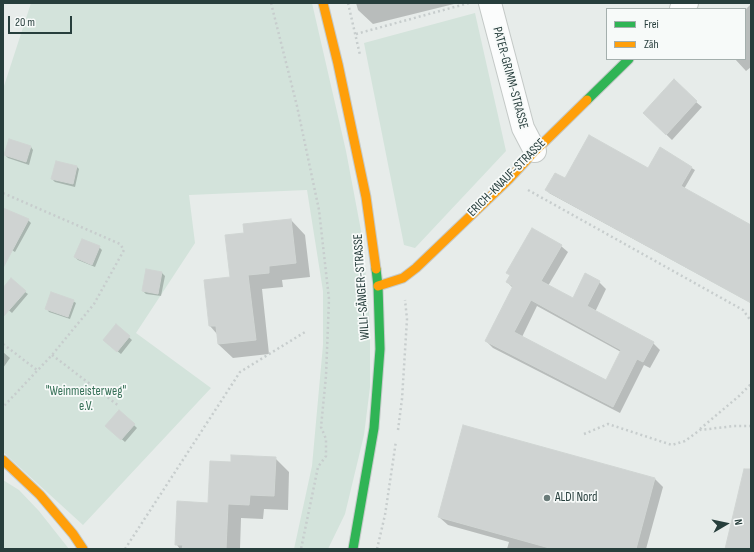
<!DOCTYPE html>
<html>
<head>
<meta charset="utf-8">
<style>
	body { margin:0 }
	#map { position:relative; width:754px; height:552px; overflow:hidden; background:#e7ecea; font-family:"Sofia Sans Condensed",sans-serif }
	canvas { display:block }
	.frame { position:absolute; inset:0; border:4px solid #273e3c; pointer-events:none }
	.legend { position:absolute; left:606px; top:8px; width:140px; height:52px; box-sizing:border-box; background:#f7faf9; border:1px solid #a4afad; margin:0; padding:5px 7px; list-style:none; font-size:12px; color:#273e3c }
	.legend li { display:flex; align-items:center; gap:8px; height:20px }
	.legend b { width:20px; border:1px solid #a4afad }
	.north { position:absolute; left:706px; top:504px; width:40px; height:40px; -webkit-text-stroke:3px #f7faf9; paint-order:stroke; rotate:81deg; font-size:11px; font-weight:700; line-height:16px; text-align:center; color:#273e3c }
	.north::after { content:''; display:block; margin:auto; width:14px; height:18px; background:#273e3c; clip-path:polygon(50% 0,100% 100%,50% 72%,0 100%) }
	.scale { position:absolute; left:8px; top:16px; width:64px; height:18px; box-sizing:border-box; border:2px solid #273e3c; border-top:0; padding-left:5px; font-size:12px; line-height:14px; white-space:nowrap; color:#273e3c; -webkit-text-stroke:3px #f7faf9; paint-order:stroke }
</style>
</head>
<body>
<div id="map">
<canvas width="754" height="552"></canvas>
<div class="frame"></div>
<ul class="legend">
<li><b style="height:5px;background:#30b455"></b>Frei</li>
<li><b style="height:5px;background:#ff9f0a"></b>Zäh</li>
</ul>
<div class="north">N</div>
<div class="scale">20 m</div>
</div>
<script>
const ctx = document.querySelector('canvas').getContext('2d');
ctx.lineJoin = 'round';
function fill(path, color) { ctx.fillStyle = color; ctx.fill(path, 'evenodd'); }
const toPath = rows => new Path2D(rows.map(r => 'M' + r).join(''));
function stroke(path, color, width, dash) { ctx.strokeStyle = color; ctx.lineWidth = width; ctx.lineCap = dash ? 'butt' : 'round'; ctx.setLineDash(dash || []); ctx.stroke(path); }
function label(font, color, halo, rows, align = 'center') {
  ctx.font = font + ' "Sofia Sans Condensed",sans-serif'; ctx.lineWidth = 3.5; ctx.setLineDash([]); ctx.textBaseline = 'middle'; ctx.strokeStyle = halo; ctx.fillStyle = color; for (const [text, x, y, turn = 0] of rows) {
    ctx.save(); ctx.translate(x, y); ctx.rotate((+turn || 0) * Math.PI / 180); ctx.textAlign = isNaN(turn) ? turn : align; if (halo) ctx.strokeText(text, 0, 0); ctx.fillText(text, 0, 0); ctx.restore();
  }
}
const green = toPath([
	[31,3,312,3,346,151,362,236,370,323,370,387,364,435,345,514,328,549,294,549,312,466,323,345,323,291,307,190,189,195,195,243,136,333,211,388,83,525,3,452,3,89],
	[475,13,506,151,415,248,404,245,364,43],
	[3,480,19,490,39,511,69,549,3,549]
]);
const shadow = toPath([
	[356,3,454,3,454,4,373,24,358,10],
	[751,4,751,67,746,71,735,59,745,59,745,10],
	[696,102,702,107,672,140,650,119],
	[31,147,33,150,29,165,8,158,5,155],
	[660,149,695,170,684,189,751,226,751,303,549,193,547,190,565,180,649,169],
	[77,167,79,169,75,187,55,182,52,179],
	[28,220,31,223,15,252,3,245,3,230],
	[291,220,305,235,310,277,282,280,283,287,262,289,269,354,233,358,218,344,217,334,210,326,231,278,246,234],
	[82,240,99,247,102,250,95,267,78,260,75,257],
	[561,246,568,252,548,286,573,300,599,282,606,289,595,312,653,343,660,350,650,368,644,365,620,413,493,348,486,341,513,288,507,282],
	[537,306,621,352,607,381,522,337],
	[147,270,162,273,165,276,161,296,146,294,143,291],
	[3,289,25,292,28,294,12,313,3,305],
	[73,301,76,303,70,319,49,312,47,309],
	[116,326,132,340,121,354,107,343],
	[3,352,10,358,3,368],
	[119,411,137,428,125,442,109,428],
	[464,426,655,479,663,487,646,549,507,549,509,542,448,525,439,517],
	[275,458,289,472,288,510,264,509,263,519,241,518,240,549,180,549,176,544,209,504,232,463]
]);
const building = toPath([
	[674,79,697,101,666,135,643,113,674,79],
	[589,135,648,168,660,147,692,167,681,186,751,225,751,303,545,190,555,173,565,178,589,135],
	[9,139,31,146,26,162,4,155,9,139],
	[56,161,77,166,73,184,51,179,56,161],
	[3,208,29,219,3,268,3,208],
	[291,219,296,263,269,266,269,273,248,275,256,340,218,344,216,326,209,326,204,280,230,277,225,235,244,233,243,224,291,219],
	[532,228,562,245,541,281,573,298,585,273,600,281,587,306,654,342,643,362,637,359,613,407,485,341,513,286,506,282,510,275,506,273,532,228],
	[531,300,621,350,606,380,514,332,531,300],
	[82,239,100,246,92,265,74,257,82,239],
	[146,269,162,272,158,294,142,291,146,269],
	[11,278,26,291,3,317,3,288,11,278],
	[51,292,74,300,68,317,45,309,51,292],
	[116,324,130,336,117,352,103,340,116,324],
	[119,410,135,424,121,440,105,426,119,410],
	[463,425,655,478,636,549,553,549,438,517,463,425],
	[231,455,276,457,274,496,250,495,249,505,228,504,226,549,182,549,183,545,175,545,177,501,208,503,210,461,231,462,231,455],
	[744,469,751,469,751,549,725,549,744,469]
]);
const path = toPath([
	[271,3,297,106,319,210,329,299,326,376,321,427,326,439,326,456,318,467,301,549],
	[348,3,360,55],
	[356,34,469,3],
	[528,190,743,310,751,321],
	[3,193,120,244,124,250,94,304,52,355,3,407],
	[3,344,37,370],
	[52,355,119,406],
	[700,429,739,396,751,384],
	[398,430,402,399,407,319,405,300],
	[584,434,608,424,672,445,685,441,700,430,734,426,751,426],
	[125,549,240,372,305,332],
	[377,549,385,515,396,441]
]);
const street = toPath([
	[490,3,523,128,535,151],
	[681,9,687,3]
]);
const fast = toPath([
	[587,100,629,59],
	[353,549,374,428,380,349,378,286,376,269]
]);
const slow = toPath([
	[323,3,338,64,366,197,376,269],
	[378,286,403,278,416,268,509,179,535,151,587,100],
	[3,460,40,495,73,534,83,549]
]);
const markers = [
	[547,498,4,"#6a7b79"]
];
const streetNames = [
	["PATER-GRIMM-STRASSE",510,78,75],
	["ERICH-KNAUF-STRASSE",507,178,-45],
	["WILLI-SÄNGER-STRASSE",362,287,-94]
];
const parkNames = [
	["\"Weinmeisterweg\"",86,392],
	["e.V.",86,407]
];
const poiNames = [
	["ALDI Nord",555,498]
];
fill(green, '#d3e3db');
fill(shadow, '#0003');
fill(building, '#cfd3d2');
stroke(building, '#d0d5d3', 1);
stroke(street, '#c4c9c7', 24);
stroke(fast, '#c5cac9', 11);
stroke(slow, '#c5cac9', 11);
stroke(path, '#c7cdcd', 2.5, [2, 3]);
stroke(street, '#fbfcfc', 22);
stroke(fast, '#30b455', 9);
stroke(slow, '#ff9f0a', 9);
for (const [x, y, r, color] of markers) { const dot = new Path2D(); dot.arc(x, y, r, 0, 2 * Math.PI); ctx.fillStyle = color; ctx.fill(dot); stroke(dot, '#f7faf9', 1.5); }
label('13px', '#273e3c', '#f7faf9', streetNames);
label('13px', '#367057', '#f7faf9', parkNames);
label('13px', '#273e3c', '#f7faf9', poiNames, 'left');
</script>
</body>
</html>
